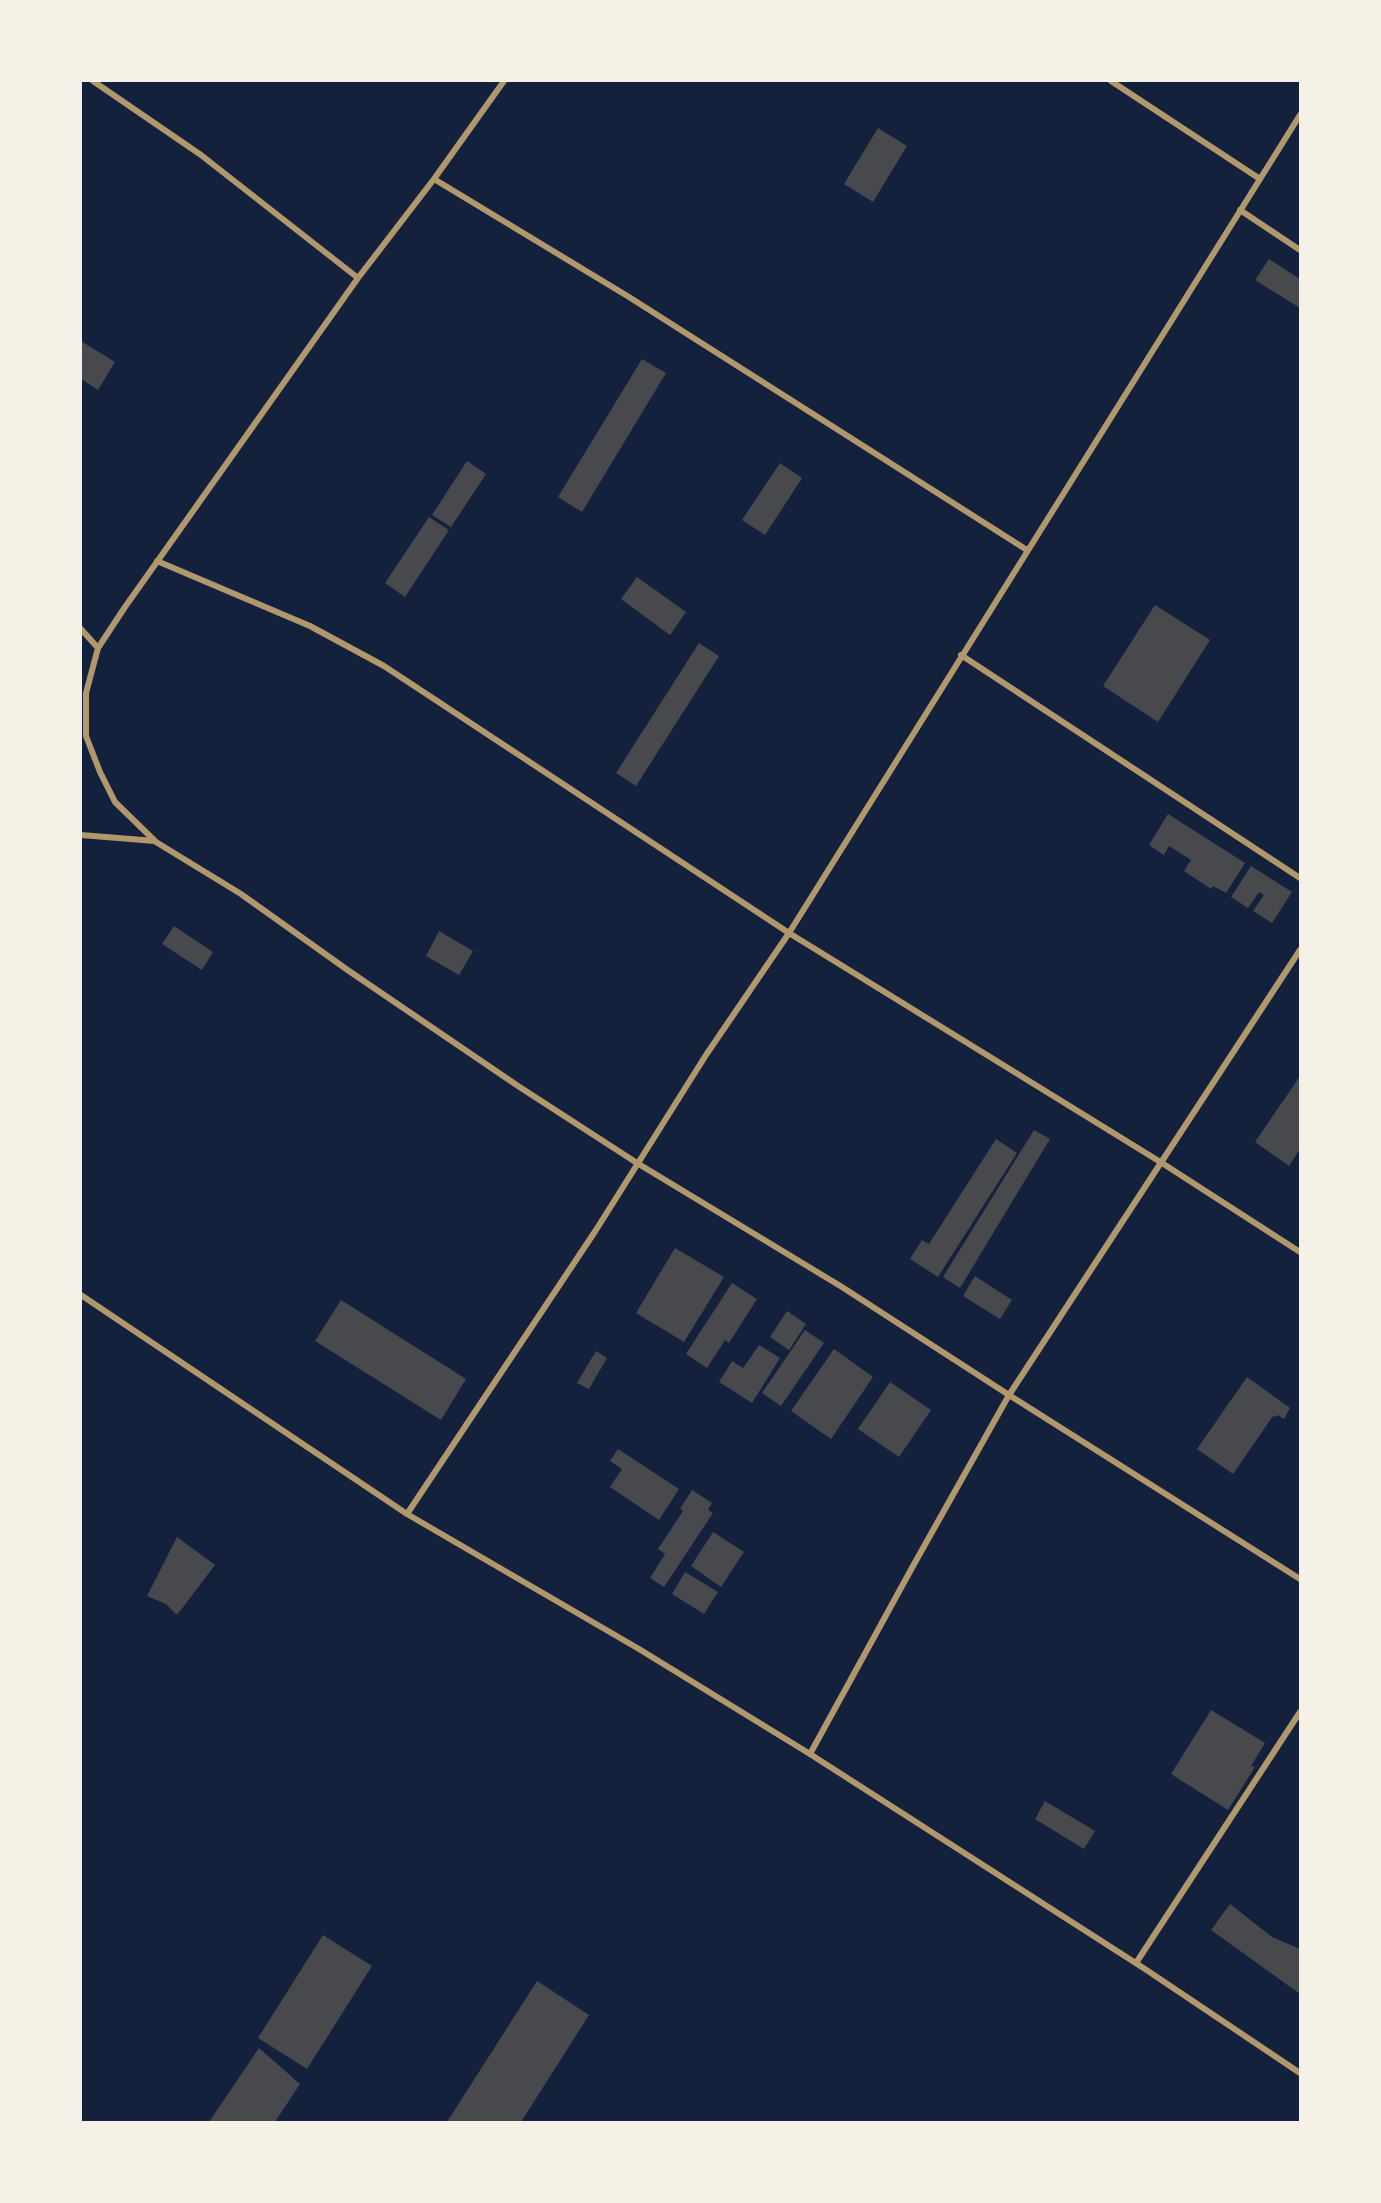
<!DOCTYPE html>
<html>
<head>
<meta charset="utf-8">
<style>
	body { margin:0 }
	#map { position:relative; width:1381px; height:2203px; overflow:hidden; background:#14213d; font-family:"DM Sans",sans-serif }
	canvas { display:block }
	.frame { position:absolute; inset:0; border:82px solid #f6f1e7; pointer-events:none }
</style>
</head>
<body>
<div id="map">
<canvas width="1381" height="2203"></canvas>
<div class="frame"></div>
</div>
<script>
const ctx = document.querySelector('canvas').getContext('2d');
ctx.lineJoin = 'round';
function fill(path, color) { ctx.fillStyle = color; ctx.fill(path, 'evenodd'); }
const toPath = rows => new Path2D(rows.map(r => 'M' + r).join(''));
function stroke(path, color, width, dash) { ctx.strokeStyle = color; ctx.lineWidth = width; ctx.lineCap = dash ? 'butt' : 'round'; ctx.setLineDash(dash || []); ctx.stroke(path); }
const building = toPath([
	[878,128,907,146,873,202,844,184],
	[1269,259,1300,279,1300,308,1255,280],
	[81,341,115,362,98,390,81,379],
	[642,359,666,373,582,512,558,497],
	[467,461,486,474,451,527,432,515],
	[780,463,802,478,765,535,742,520],
	[429,517,449,530,405,597,385,583],
	[637,577,686,612,670,635,621,599],
	[1155,605,1210,640,1158,722,1103,686],
	[699,643,719,656,636,786,616,773],
	[1168,814,1245,863,1226,893,1213,886,1211,889,1184,871,1191,860,1169,846,1164,855,1149,845],
	[1251,866,1292,892,1272,923,1253,911,1264,895,1259,892,1248,908,1231,897],
	[174,926,213,952,202,970,162,944],
	[439,931,473,951,459,975,426,956],
	[1300,1076,1300,1149,1289,1166,1255,1142],
	[1034,1130,1050,1139,960,1288,943,1277],
	[996,1139,1017,1153,938,1277,910,1259,922,1240,929,1244],
	[675,1248,724,1277,684,1342,636,1313],
	[975,1276,1012,1300,1000,1319,963,1296],
	[732,1283,757,1299,729,1343,725,1340,707,1368,686,1354],
	[341,1300,466,1379,441,1420,315,1341],
	[787,1311,806,1324,789,1350,770,1337],
	[805,1330,824,1343,781,1406,762,1393],
	[759,1345,780,1358,752,1403,719,1382,732,1361,743,1368],
	[834,1349,873,1377,831,1439,791,1411],
	[596,1351,607,1358,589,1389,577,1383],
	[1247,1377,1290,1408,1284,1419,1278,1415,1276,1417,1273,1416,1233,1474,1197,1449],
	[890,1382,931,1410,899,1457,858,1429],
	[618,1449,679,1489,659,1520,610,1487,622,1469,610,1461],
	[692,1490,712,1503,708,1510,713,1513,664,1587,650,1578,665,1554,658,1549,683,1511,680,1509],
	[713,1532,744,1552,721,1587,691,1566],
	[177,1537,215,1565,177,1615,166,1604,147,1596],
	[685,1572,718,1592,704,1614,672,1594],
	[1211,1710,1265,1743,1251,1766,1255,1767,1228,1810,1171,1774],
	[1045,1801,1095,1831,1084,1849,1035,1819],
	[1230,1904,1272,1937,1300,1949,1300,1994,1211,1930],
	[323,1935,372,1966,307,2069,258,2038],
	[537,1981,589,2015,521,2122,447,2122],
	[259,2048,300,2084,275,2122,209,2122]
]);
const minor = toPath([
	[93,81,201,155,358,278],
	[504,81,434,179,358,278,125,607,98,648,86,693,86,736,100,772,115,802,156,842,241,894,349,971,518,1086,637,1163,842,1287,1009,1395,1300,1579],
	[1111,81,1260,179],
	[434,179,629,297,1027,550],
	[1240,210,1300,250],
	[157,561,310,626,384,666,789,933,1162,1163,1300,1252],
	[81,629,98,648],
	[961,655,1300,878],
	[81,835,155,841],
	[81,1295,407,1514,639,1649,810,1754,1145,1969,1300,2073],
	[407,1514,596,1230,706,1055,789,933,1300,115],
	[810,1754,913,1566,1009,1395,1300,950],
	[1136,1963,1300,1712]
]);
fill(building, '#48494c');
stroke(minor, '#b1986c', 6);
</script>
</body>
</html>
